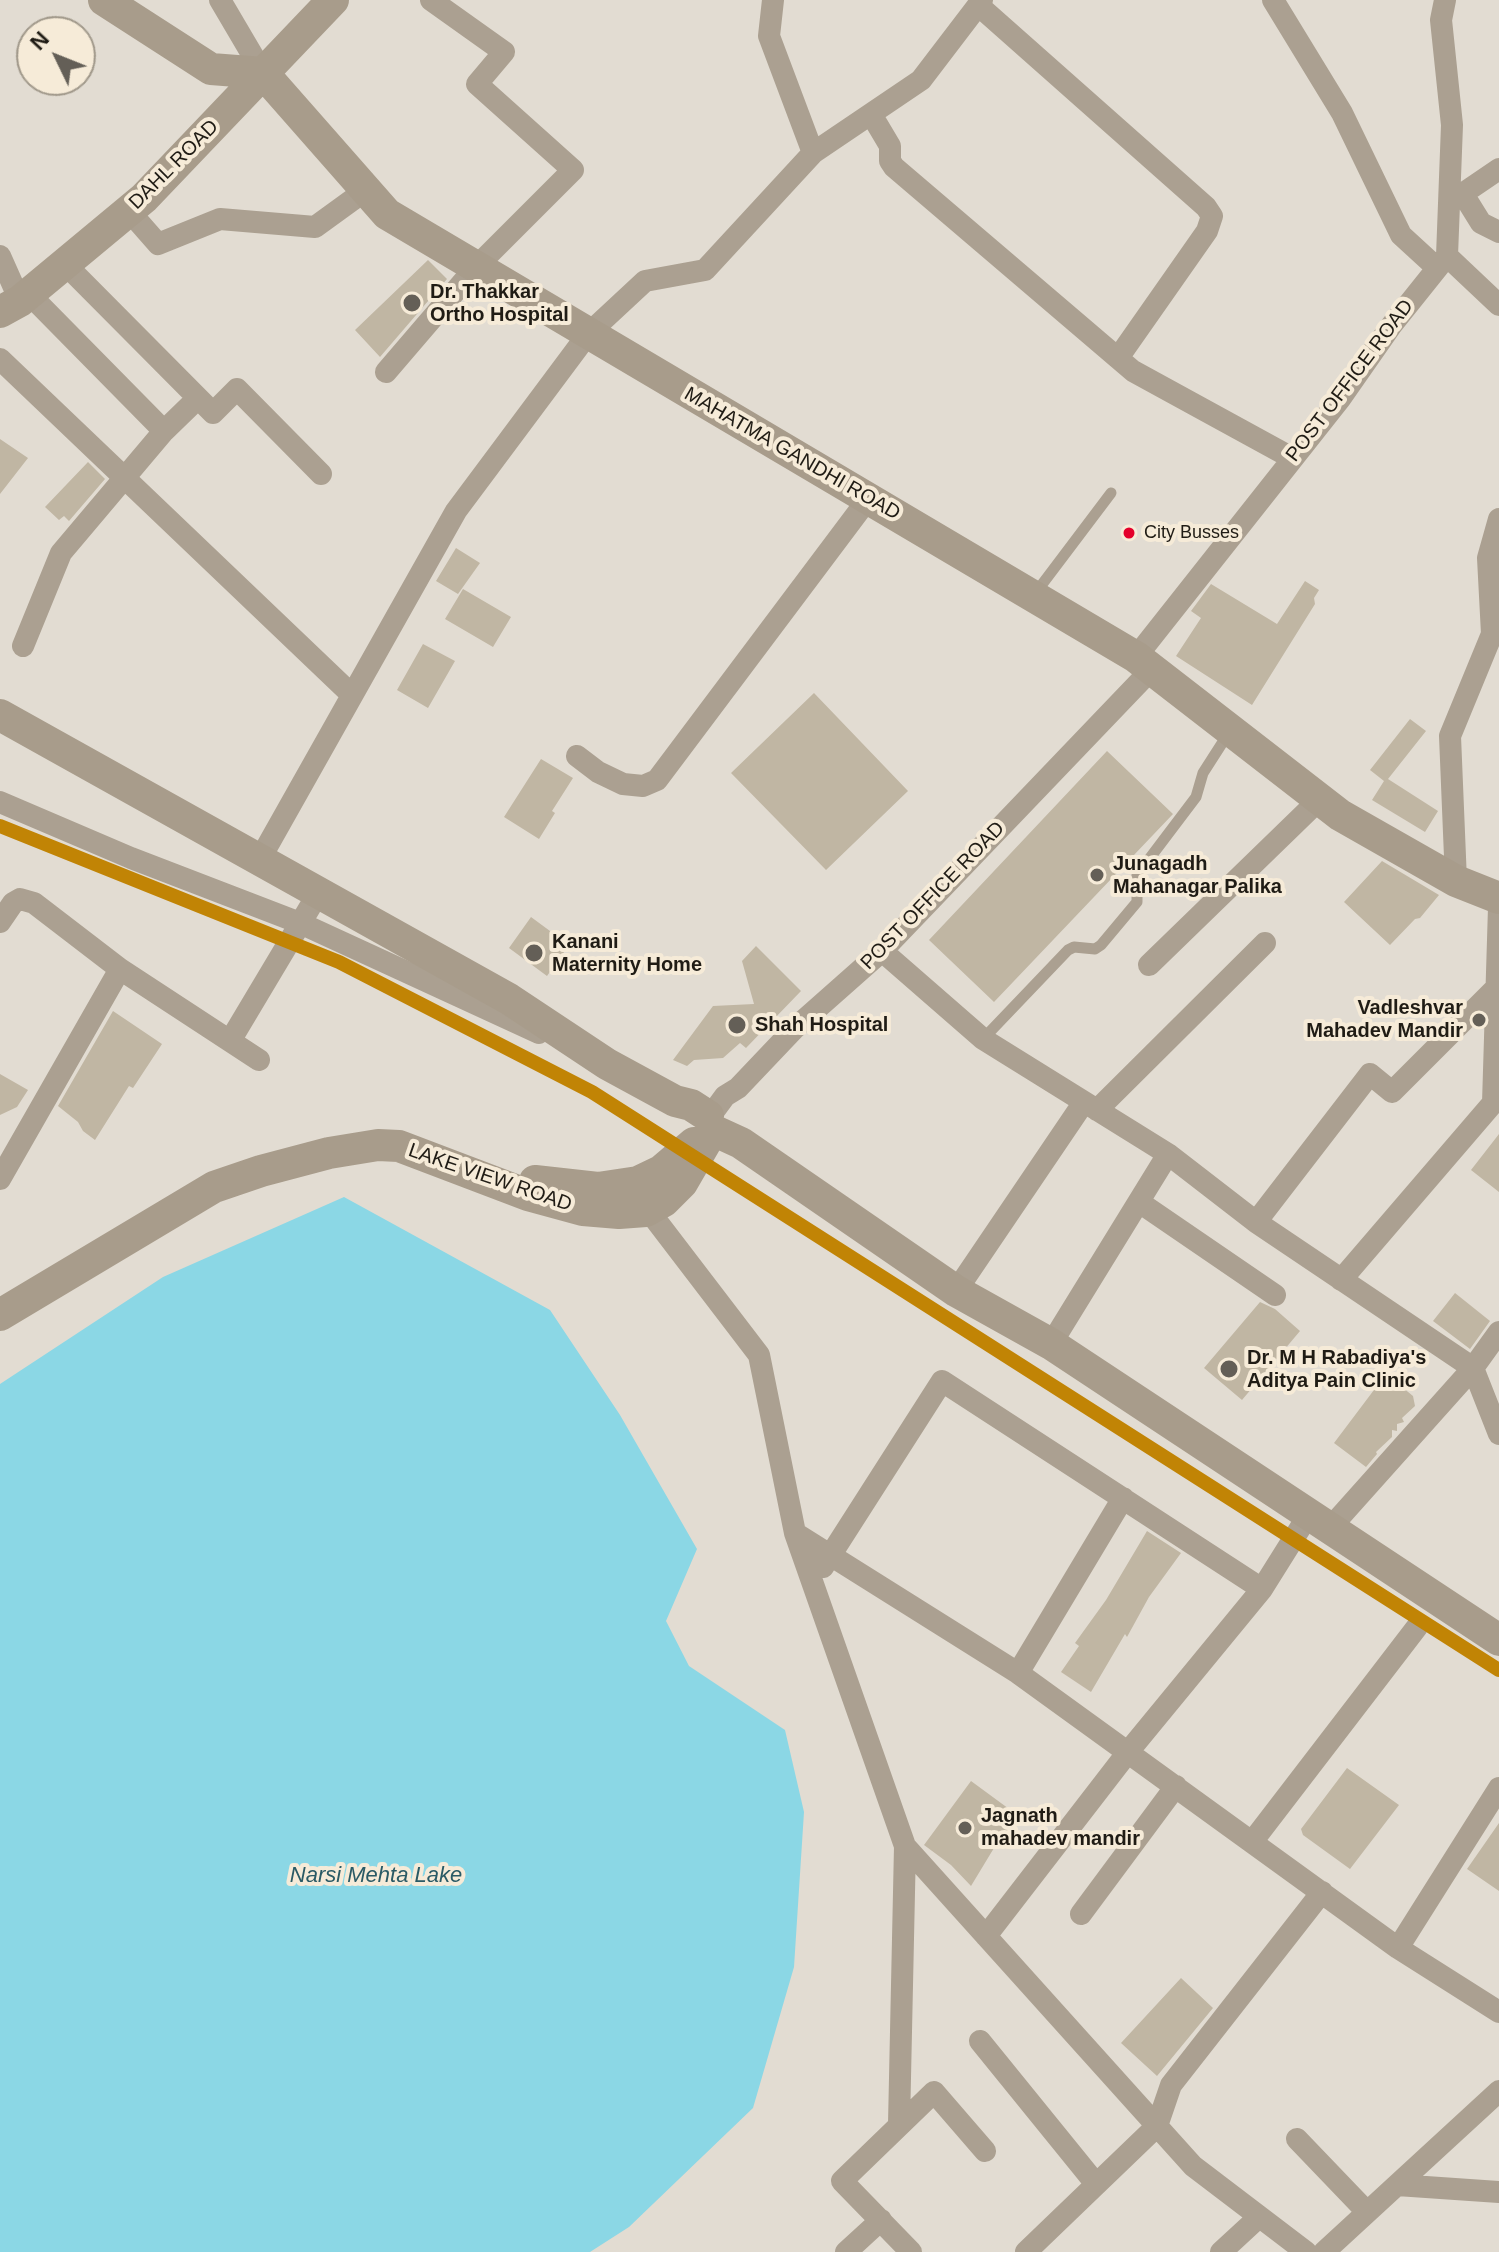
<!DOCTYPE html>
<html>
<head>
<meta charset="utf-8">
<style>
	body { margin:0 }
	#map { position:relative; width:1499px; height:2252px; overflow:hidden; background:#e2dcd2; font-family:Arial,sans-serif }
	canvas { display:block }
	.north { position:absolute; left:16px; top:16px; width:80px; height:80px; box-sizing:border-box; background:#f6ebd8; border:2px solid #a0988a; border-radius:50%; rotate:313deg; font-size:22px; font-weight:700; line-height:32px; text-align:center; color:#201c15 }
	.north::after { content:''; display:block; margin:auto; width:28px; height:36px; background:#645f57; clip-path:polygon(50% 0,100% 100%,50% 72%,0 100%) }
</style>
</head>
<body>
<div id="map">
<canvas width="1499" height="2252"></canvas>
<div class="north">N</div>
</div>
<script>
const ctx = document.querySelector('canvas').getContext('2d');
ctx.lineJoin = 'round';
function fill(path, color) { ctx.fillStyle = color; ctx.fill(path, 'evenodd'); }
const toPath = rows => new Path2D(rows.map(r => 'M' + r).join(''));
function stroke(path, color, width, dash) { ctx.strokeStyle = color; ctx.lineWidth = width; ctx.lineCap = dash ? 'butt' : 'round'; ctx.setLineDash(dash || []); ctx.stroke(path); }
function label(font, color, halo, rows, align = 'center') {
  ctx.font = font + ' Arial,sans-serif'; ctx.lineWidth = 8; ctx.setLineDash([]); ctx.textBaseline = 'middle'; ctx.strokeStyle = halo; ctx.fillStyle = color; for (const [text, x, y, turn = 0] of rows) {
    ctx.save(); ctx.translate(x, y); ctx.rotate((+turn || 0) * Math.PI / 180); ctx.textAlign = isNaN(turn) ? turn : align; if (halo) ctx.strokeText(text, 0, 0); ctx.fillText(text, 0, 0); ctx.restore();
  }
}
const water = toPath([
	[344,1197,550,1310,620,1415,697,1549,666,1621,689,1666,785,1730,804,1812,794,1967,753,2108,629,2227,590,2252,0,2252,0,1384,163,1277]
]);
const building = toPath([
	[428,260,447,279,380,357,355,330],
	[0,439,28,458,0,494],
	[88,462,105,479,69,521,64,516,59,520,45,507],
	[456,548,480,563,458,594,436,581],
	[1305,581,1319,590,1314,598,1315,604,1252,705,1176,656,1201,618,1191,611,1211,584,1277,624],
	[463,589,511,617,493,647,445,619],
	[423,644,455,661,428,708,397,690],
	[814,693,908,791,826,870,731,773],
	[1410,719,1426,731,1388,779,1438,811,1425,832,1372,800,1384,781,1370,770],
	[1107,751,1173,814,994,1002,929,940],
	[541,759,573,778,552,811,555,813,539,839,504,817],
	[1382,861,1439,895,1420,918,1415,919,1390,945,1344,902],
	[531,917,569,945,547,976,509,948],
	[756,946,801,991,746,1048,740,1043,723,1058,694,1060,687,1066,673,1060,713,1006,754,1004,742,961],
	[113,1011,162,1044,133,1088,129,1086,95,1140,83,1131,78,1122,58,1106],
	[0,1074,28,1090,17,1107,0,1115],
	[1499,1134,1499,1192,1471,1170],
	[1455,1293,1490,1321,1470,1349,1433,1321],
	[1260,1302,1275,1309,1300,1331,1242,1400,1204,1368],
	[1386,1374,1413,1396,1415,1406,1402,1418,1404,1422,1397,1424,1397,1431,1392,1430,1392,1437,1376,1452,1377,1454,1366,1467,1334,1443],
	[1147,1531,1181,1553,1149,1597,1127,1637,1125,1634,1091,1692,1061,1672,1079,1646,1075,1643,1106,1600],
	[1347,1768,1399,1805,1350,1869,1303,1835,1301,1829],
	[971,1781,1020,1817,994,1848,971,1886,951,1865,924,1845],
	[1499,1823,1499,1891,1467,1869],
	[1181,1978,1213,2008,1157,2076,1121,2043]
]);
const lane = toPath([
	[1034,595,1111,493],
	[983,1039,1068,950,1074,947,1095,949,1101,945,1137,902,1137,875,1196,797,1203,773,1228,734]
]);
const street = toPath([
	[220,0,263,73],
	[773,0,769,36,813,153],
	[1273,0,1342,113,1401,235,1437,268],
	[1445,0,1441,20,1452,125,1447,256,1499,305],
	[978,5,1206,207,1212,216,1207,231,1118,358],
	[871,114,890,146,890,161,894,167,1133,371,1292,458],
	[1463,194,1481,223,1499,232],
	[1449,203,1499,169],
	[129,211,158,244,220,219,315,227,366,190],
	[0,256,20,301],
	[65,264,213,413,237,389,321,474],
	[29,294,164,431],
	[0,359,351,694],
	[386,372,476,267,573,170,477,84,504,52,431,0],
	[23,646,61,553,164,431,198,398],
	[1136,657,1340,399,1391,326,1447,256],
	[577,756,598,772,623,784,643,786,657,780,868,499],
	[0,802,131,858,300,923,539,1033],
	[260,859,456,511,588,334,645,281,705,270,813,153,921,80,982,0],
	[1456,881,1450,736,1492,634,1488,558,1499,519],
	[0,922,13,903,20,899,34,903,120,969,0,1179],
	[882,951,983,1039,1168,1154,1256,1222,1473,1368,1499,1434],
	[1149,965,1320,799],
	[120,969,259,1060],
	[230,1041,319,892],
	[1097,1110,1265,943],
	[711,1115,725,1096,738,1088,795,1028,882,951,1151,670],
	[639,1198,759,1355,795,1533,905,1846,899,2124],
	[1139,1202,1275,1295],
	[1256,1222,1370,1074,1392,1092,1496,988,1499,990],
	[1341,1280,1493,1103,1499,907],
	[956,1291,1084,1102],
	[1051,1344,1168,1154],
	[1330,1528,1473,1368,1499,1332],
	[795,1533,1018,1673,1398,1948,1499,2012],
	[823,1567,942,1381,1262,1589],
	[1018,1673,1123,1498],
	[1252,1842,1417,1627],
	[905,1846,1193,2166,1306,2252],
	[1081,1914,1176,1786],
	[986,1936,1128,1752,1262,1589,1309,1514],
	[1398,1948,1499,1788],
	[980,2041,1096,2184],
	[1297,2139,1367,2212],
	[1397,2185,1499,2192],
	[846,2252,881,2220],
	[911,2252,842,2181,934,2092,985,2151],
	[1026,2252,1157,2126,1171,2085,1322,1892],
	[1221,2252,1259,2217],
	[1324,2252,1499,2091]
]);
const secondary = toPath([
	[104,0,211,69,263,73,387,214,1136,657,1340,815,1456,881,1499,898],
	[0,312,20,301,144,198,333,0],
	[0,715,509,999,607,1064,675,1101,691,1105,708,1116],
	[717,1132,741,1143,956,1291,1051,1344,1499,1640],
	[535,1181,598,1188,638,1182,661,1171,694,1143],
	[0,1315,214,1187,261,1171,329,1153,378,1145,399,1146,528,1195,583,1210,619,1213,646,1211,664,1201,682,1183,711,1133]
]);
const rail1 = toPath([
	[0,826,339,962,592,1092,1499,1670]
]);
const markers = [
	[412,303,10,"#645f57"],
	[1129,533,7,"#e4002b"],
	[1097,875,8,"#645f57"],
	[534,953,10,"#645f57"],
	[1479,1020,8,"#645f57"],
	[737,1025,10,"#645f57"],
	[1229,1369,10,"#645f57"],
	[965,1828,8,"#645f57"]
];
const busNames = [
	["City Busses",1144,533]
];
const streetNames = [
	["DAHL ROAD",174,165,-45],
	["POST OFFICE ROAD",1350,381,-53],
	["MAHATMA GANDHI ROAD",792,454,30],
	["POST OFFICE ROAD",933,896,-46],
	["LAKE VIEW ROAD",490,1178,19]
];
const poiNames = [
	["Dr. Thakkar",430,292],
	["Ortho Hospital",430,315],
	["Junagadh",1113,864],
	["Mahanagar Palika",1113,887],
	["Kanani",552,942],
	["Maternity Home",552,965],
	["Vadleshvar",1463,1008,"right"],
	["Mahadev Mandir",1463,1031,"right"],
	["Shah Hospital",755,1025],
	["Dr. M H Rabadiya's",1247,1358],
	["Aditya Pain Clinic",1247,1381],
	["Jagnath",981,1816],
	["mahadev mandir",981,1839]
];
const waterNames = [
	["Narsi Mehta Lake",376,1876]
];
fill(water, '#8bd7e5');
fill(building, '#c0b6a3');
stroke(lane, '#aba091', 11);
stroke(street, '#aba091', 22);
stroke(secondary, '#a89c8b', 32);
stroke(rail1, '#c18405', 14);
for (const [x, y, r, color] of markers) { const dot = new Path2D(); dot.arc(x, y, r, 0, 2 * Math.PI); ctx.fillStyle = color; ctx.fill(dot); stroke(dot, '#f6ebd8', 3); }
label('18px', '#201c15', '#f6ebd8', busNames, 'left');
label('20px', '#201c15', '#f6ebd8', streetNames);
label('bold 20px', '#201c15', '#f6ebd8', poiNames, 'left');
label('italic 22px', '#2a5a65', '#f6ebd8', waterNames);
</script>
</body>
</html>
